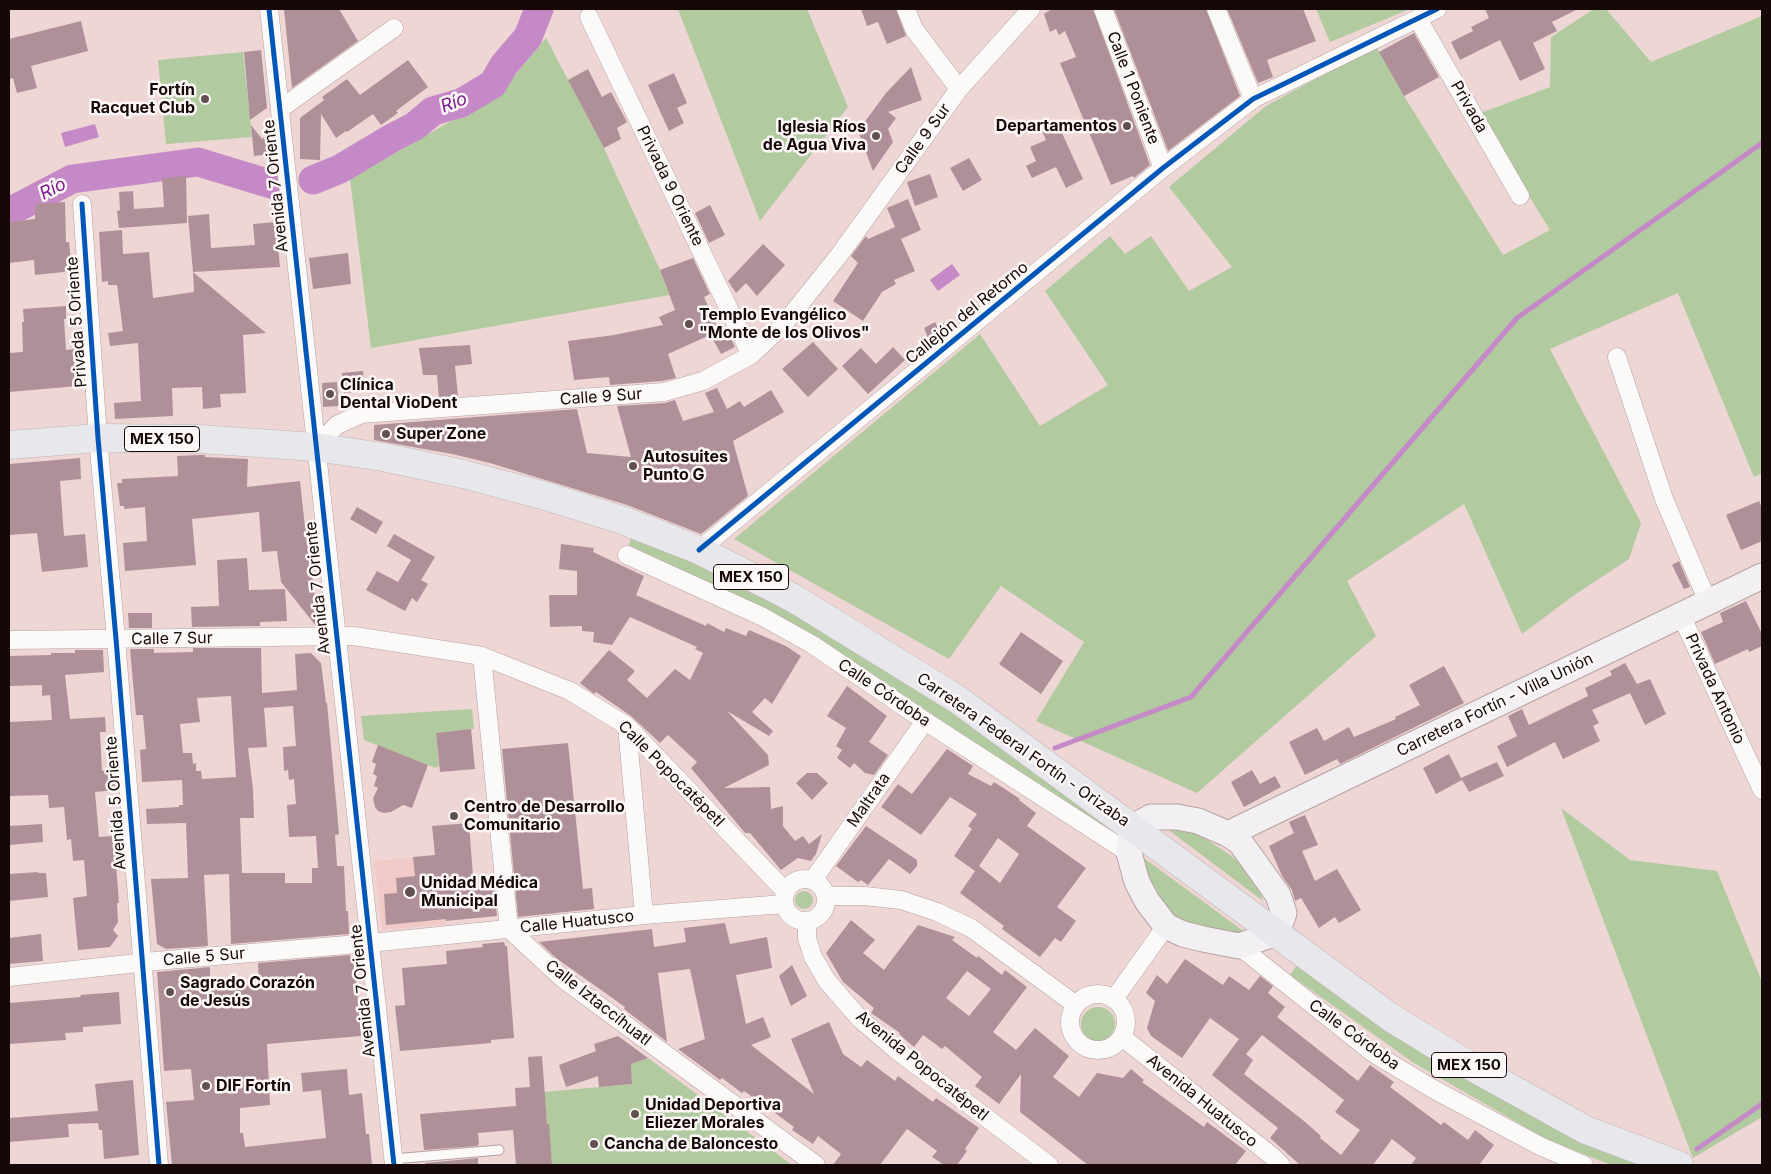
<!DOCTYPE html>
<html>
<head>
<meta charset="utf-8">
<style>
	body { margin:0 }
	#map { position:relative; width:1771px; height:1174px; overflow:hidden; background:#eed6d4; font-family:Inter,sans-serif }
	canvas { display:block }
	.frame { position:absolute; inset:0; border:10px solid #160808; pointer-events:none }
</style>
</head>
<body>
<div id="map">
<canvas width="1771" height="1174"></canvas>
<div class="frame"></div>
</div>
<script>
const ctx = document.querySelector('canvas').getContext('2d');
ctx.lineJoin = 'round';
function fill(path, color) { ctx.fillStyle = color; ctx.fill(path, 'evenodd'); }
const toPath = rows => new Path2D(rows.map(r => 'M' + r).join(''));
function stroke(path, color, width, dash) { ctx.strokeStyle = color; ctx.lineWidth = width; ctx.lineCap = dash ? 'butt' : 'round'; ctx.setLineDash(dash || []); ctx.stroke(path); }
function label(font, color, halo, rows, align = 'center') {
  ctx.font = font + ' Inter,sans-serif'; ctx.lineWidth = 5; ctx.setLineDash([]); ctx.textBaseline = 'middle'; ctx.strokeStyle = halo; ctx.fillStyle = color; for (const [text, x, y, turn = 0] of rows) {
    ctx.save(); ctx.translate(x, y); ctx.rotate((+turn || 0) * Math.PI / 180); ctx.textAlign = isNaN(turn) ? turn : align; if (halo) ctx.strokeText(text, 0, 0); ctx.fillText(text, 0, 0); ctx.restore();
  }
}
const built = toPath([
	[440,855,446,924,382,930,374,861]
]);
const green = toPath([
	[678,9,807,9,848,107,760,221],
	[1316,9,1410,9,1330,42],
	[1594,9,1606,9,1651,62,1762,16,1762,473,1754,477,1678,293,1550,349,1641,523,1629,559,1573,596,1522,634,1464,504,1347,581,1376,636,1197,793,1036,721,1084,642,1001,586,949,659,734,539,980,334,1040,426,1108,385,1045,291,1110,236,1125,254,1151,236,1189,291,1232,267,1169,187,1266,106,1376,46,1404,96,1503,255,1550,230,1478,114,1550,87,1551,37],
	[546,38,604,148,660,270,669,295,371,348,350,179,500,93],
	[243,52,252,137,166,144,158,60],
	[632,534,790,609,948,709,1114,823,1109,831,940,720,783,622,629,545],
	[472,709,474,729,436,733,439,766,436,768,364,740,361,716],
	[1561,808,1630,860,1717,871,1762,982,1762,1117,1693,1158],
	[1166,828,1190,831,1209,841,1230,855,1245,867,1257,884,1263,901],
	[1137,853,1246,933,1223,934,1198,930,1161,908],
	'795 900a9 9 0 1 1 18 0a9 9 0 1 1-18 0Z',
	[1296,966,1424,1050,1653,1165,1611,1165,1546,1139,1414,1063,1290,975],
	'1081 1024a17 17 0 1 1 34 0a17 17 0 1 1-34 0Z',
	[648,1058,792,1165,552,1165,544,1092,632,1084,631,1064]
]);
const water = toPath([
	[95,124,99,137,65,147,61,133],
	[952,264,960,275,938,291,930,280]
]);
const stream = toPath([
	[1055,748,1191,697,1517,318,1762,143],
	[1697,1149,1762,1104]
]);
const river = toPath([
	[313,180,340,169,392,138,415,126,433,111,461,103,493,84,504,65,528,37,539,9],
	[9,212,72,179,198,162,277,186]
]);
const building = toPath([
	[284,9,339,9,358,41,292,88],
	[861,9,896,9,906,36,887,44,878,22,867,26],
	[1052,9,1093,9,1150,165,1134,178,1133,176,1111,185,1060,63,1076,57,1065,31,1059,35,1056,29,1050,32,1044,14],
	[1114,9,1206,9,1240,96,1168,151],
	[1227,9,1303,9,1316,41,1267,60,1273,77,1258,83],
	[1485,9,1578,9,1552,22,1557,31,1533,43,1545,69,1520,81,1500,40,1460,60,1451,42,1473,31,1471,27,1489,18],
	[81,21,88,51,31,66,37,88,17,93,13,78,9,79,9,39],
	[1414,33,1439,77,1404,96,1379,52],
	[261,50,267,108,250,120,244,52],
	[408,60,428,87,396,111,398,113,381,125,373,114,347,132,346,131,336,138,321,114,320,160,300,159,300,118,324,100,322,97,347,79,360,95],
	[911,67,922,100,888,112,896,118,888,129,893,142,873,171,858,131,886,93],
	[588,69,602,97,611,92,627,122,617,128,621,139,604,148,568,80],
	[674,73,687,103,677,108,684,123,669,131,648,85],
	[1056,120,1083,179,1066,188,1056,167,1032,178,1026,166,1036,161,1030,147,1046,140,1040,127],
	[251,125,262,139,269,134,271,154,254,156],
	[969,158,982,180,963,191,950,168],
	[930,174,938,197,915,206,907,182],
	[186,176,187,223,119,228,117,211,120,210,119,192,133,191,134,209,164,207,162,178],
	[908,199,921,230,901,239,915,271,894,280,896,284,882,292,863,321,833,301,858,263,851,256,866,236,868,239,895,227,887,208],
	[65,202,66,242,69,242,72,271,35,275,34,260,9,263,9,222,35,219,35,204],
	[710,205,725,235,709,243,695,213],
	[209,214,211,248,255,245,253,224,276,222,280,267,193,272,188,216],
	[122,230,123,254,149,252,153,298,194,292,193,272,266,333,243,335,246,393,220,394,221,407,203,409,202,387,172,388,173,416,115,419,114,403,141,401,138,343,110,346,108,333,123,331,117,285,108,285,108,281,102,282,99,232],
	[763,244,785,265,757,296,746,283,736,293,728,281],
	[348,253,351,284,313,289,309,258],
	[693,258,710,294,704,297,719,331,668,354,676,378,662,381,610,385,609,377,574,380,568,341,614,335,663,325,659,317,675,310,660,270],
	[66,306,66,319,64,319,66,350,75,349,78,386,9,392,9,353,23,352,22,322,24,322,23,309],
	[935,322,938,328,945,322,950,329,931,345,924,328],
	[726,328,735,347,721,354,711,336],
	[813,342,838,369,808,397,782,369],
	[470,345,472,364,455,366,458,396,439,398,437,375,423,375,419,348],
	[893,347,905,360,868,394,842,366,861,348,876,364],
	[363,371,365,391,344,393,342,373],
	[337,382,339,406,323,407,322,383],
	[717,388,727,409,740,401,744,407,771,390,784,412,733,441,748,496,701,534,627,505,490,463,452,454,374,440,374,425,577,409,587,453,631,457,617,406,665,403,675,400,683,421,714,412,705,393],
	[199,455,205,455,205,457,248,459,247,487,300,481,305,527,307,527,318,626,316,626,281,582,277,551,262,552,259,512,192,519,196,565,125,571,123,543,147,541,145,507,124,509,124,506,120,506,117,483,122,483,122,479,178,476,177,456],
	[80,458,81,479,60,481,64,536,85,534,88,567,42,572,37,533,9,535,9,464],
	[1759,501,1762,508,1762,541,1741,550,1726,515],
	[357,507,383,522,376,534,350,519],
	[394,534,435,557,421,580,428,584,417,602,412,598,405,611,366,590,377,571,398,582,411,560,387,546],
	[561,544,594,548,593,552,644,576,636,595,706,626,707,623,724,632,726,628,746,636,749,630,786,646,801,656,772,704,765,698,752,712,773,731,769,736,727,711,768,755,769,765,724,788,770,787,771,809,783,806,783,826,795,841,803,836,809,844,822,834,816,854,811,861,798,858,781,870,750,833,745,833,691,768,697,762,668,735,660,743,631,716,596,692,594,694,580,683,609,650,635,671,627,680,647,698,675,669,690,680,703,653,695,649,697,647,630,617,612,645,593,642,594,632,582,631,582,626,550,627,549,595,577,595,577,571,559,569],
	[247,558,249,590,285,589,287,621,260,622,260,626,192,627,191,607,219,606,217,560],
	[1679,561,1690,587,1684,589,1672,565],
	[1746,601,1762,634,1762,646,1749,652,1748,649,1715,664,1701,632,1723,622,1720,613],
	[128,613,152,613,152,628,129,628],
	[1021,632,1063,661,1041,694,999,664],
	[193,648,261,648,262,693,297,690,295,654,311,653,321,663,326,703,327,703,337,811,339,834,335,835,337,866,344,866,346,911,348,911,349,934,231,944,229,874,204,875,208,946,166,949,157,944,151,879,188,878,186,823,147,824,146,809,179,807,179,805,183,805,182,780,142,782,140,750,146,749,143,715,136,715,130,649,154,649,154,653,193,652],
	[231,696,236,777,202,779,201,771,196,771,196,763,193,764,192,753,183,753,180,724,200,722,197,698],
	[293,706,296,746,283,747,284,771,288,770,289,780,294,779,296,804,287,805,289,837,316,836,318,868,312,868,312,883,285,883,285,873,242,873,240,818,254,818,253,789,248,748,267,747,264,708],
	[75,650,103,650,104,672,65,675,70,719,105,717,106,732,100,732,102,771,114,770,115,790,95,792,99,837,114,836,119,903,117,903,118,922,113,930,118,936,110,947,78,950,73,898,87,896,84,860,73,861,71,839,67,840,64,807,49,808,48,795,9,796,9,722,52,720,50,695,42,696,42,685,10,686,9,656,51,655,51,653,75,653],
	[1625,663,1637,684,1650,679,1666,714,1645,725,1630,693,1592,710,1599,723,1593,726,1600,741,1563,759,1555,742,1507,767,1497,746,1517,736,1508,716,1522,709,1529,725,1588,696,1585,688,1612,675,1610,671],
	[1444,666,1464,703,1340,764,1337,759,1305,775,1289,742,1317,728,1324,741,1349,727,1354,737,1396,719,1395,717,1420,705,1409,685],
	[847,686,887,716,869,742,888,755,874,775,865,773,854,763,850,768,837,758,842,750,836,746,846,728,827,716],
	[471,729,475,769,440,772,436,733],
	[568,743,583,889,592,888,594,909,518,917,502,749],
	[378,745,428,765,412,808,403,805,391,812,384,813,378,811,375,807,373,798,378,788,374,786,377,776,373,774,376,764,372,762],
	[947,749,973,766,968,774,991,786,994,782,1020,799,1019,800,1036,813,1027,826,1086,868,1057,907,1076,921,1061,942,1055,938,1040,957,1002,929,1004,926,960,893,975,871,954,856,972,829,968,826,977,814,950,797,921,835,881,807,898,784,912,794],
	[998,838,1019,854,1000,883,979,866],
	[1449,754,1462,780,1436,794,1423,768],
	[1497,762,1504,776,1469,792,1461,778],
	[1252,770,1260,784,1275,776,1281,787,1244,807,1231,782],
	[807,773,817,773,828,783,812,800,796,783],
	[1305,815,1318,845,1302,851,1315,881,1337,869,1361,910,1339,923,1335,917,1319,928,1301,898,1295,901,1292,890,1282,876,1269,846,1294,833,1289,822],
	[469,823,474,890,494,887,497,916,446,921,446,919,386,925,384,894,397,893,396,878,415,876,413,857,435,855,432,826],
	[42,824,43,842,9,845,9,826],
	[866,826,917,860,917,866,910,874,889,859,868,885,861,880,858,882,836,866],
	[38,872,38,873,46,873,48,897,9,901,9,874],
	[851,920,875,940,863,953,884,970,918,925,955,937,952,940,977,958,978,956,1002,975,1005,970,1027,987,993,1032,1016,1050,1035,1028,1069,1056,1053,1077,1079,1097,1097,1073,1123,1078,1131,1069,1144,1080,1142,1082,1204,1127,1207,1122,1246,1151,1235,1165,1088,1165,1020,1112,1021,1074,999,1104,975,1086,982,1077,945,1046,942,1049,923,1035,914,1047,899,1034,900,1033,871,1013,874,1008,843,982,826,953],
	[967,971,991,989,969,1016,946,998],
	[725,923,730,944,767,937,772,968,736,975,746,1024,763,1017,771,1037,751,1045,814,1094,791,1039,829,1022,843,1054,861,1067,867,1060,895,1081,898,1076,933,1102,936,1098,979,1128,965,1149,967,1151,957,1165,944,1165,932,1157,937,1151,907,1129,880,1165,833,1165,841,1154,818,1136,813,1144,792,1130,794,1127,767,1107,744,1091,742,1093,722,1078,720,1080,678,1049,705,1039,690,969,658,973,667,1042,624,1009,625,1007,556,958,539,942,652,929,654,947,686,942,684,928],
	[41,934,43,961,9,964,9,938],
	[504,942,505,946,507,946,514,1038,491,1040,491,1043,400,1051,395,1006,405,1005,402,968,447,964,446,951,483,947,482,944],
	[350,955,350,957,354,957,361,1036,267,1044,270,1105,240,1108,240,1133,243,1133,245,1147,326,1138,321,1090,303,1092,301,1073,347,1069,349,1095,362,1093,366,1134,369,1134,372,1165,172,1165,166,1102,194,1100,191,1069,164,1071,157,972,210,967,210,981,221,981,221,987,259,985,258,963],
	[1185,959,1223,985,1229,976,1249,990,1260,976,1273,986,1268,993,1285,1007,1277,1017,1358,1081,1370,1065,1394,1082,1390,1087,1441,1125,1444,1122,1468,1140,1475,1130,1494,1145,1479,1165,1411,1165,1416,1158,1392,1139,1373,1165,1300,1165,1270,1138,1278,1128,1212,1075,1239,1039,1210,1018,1182,1058,1151,1036,1147,1028,1155,1001,1146,993,1157,975,1167,984],
	[1262,1035,1344,1100,1335,1112,1360,1130,1341,1155,1320,1138,1321,1136,1304,1121,1244,1074,1253,1060,1246,1054],
	[792,965,807,996,791,1006,779,976],
	[119,992,121,1024,83,1027,83,1032,65,1033,66,1040,9,1044,9,1003,81,997,80,995],
	[618,1036,648,1058,631,1064,632,1084,599,1087,598,1076,566,1087,559,1065,596,1051,594,1044],
	[542,1056,547,1124,549,1123,552,1165,516,1165,513,1130,478,1133,479,1144,477,1146,424,1150,420,1114,516,1106,515,1088,530,1087,528,1057],
	[133,1080,139,1155,104,1159,102,1130,99,1130,98,1123,68,1124,69,1137,9,1142,9,1118,98,1111,95,1084],
	[478,1158,478,1165,426,1165,425,1163]
]);
const lane = toPath([
	[393,1159,499,1150]
]);
const street = toPath([
	[269,9,394,1165],
	[906,9,914,29,959,89],
	[1103,9,1163,168],
	[1216,9,1253,99],
	[589,17,751,355],
	[1418,19,1520,196],
	[280,109,394,28],
	[82,204,98,438,116,639,159,1165],
	[1617,357,1664,499,1708,602],
	[315,447,337,425,361,414,664,392,703,381,751,355,784,324,840,254,959,89,1031,9],
	[699,550,1163,168,1253,99,1437,9],
	[627,555,763,617,813,645,925,721,1129,853],
	[1681,615,1762,790],
	[9,640,354,636,482,656,570,691,627,726,786,892],
	[482,656,509,929,563,979,816,1165],
	[627,726,644,915],
	'784 900a21 21 0 1 1 42 0a21 21 0 1 1-42 0Z',
	[813,880,925,721],
	[827,896,865,896,901,900,937,912,971,928,1076,1005],
	[807,921,807,938,813,957,827,981,860,1019,895,1049,1049,1165],
	[1239,946,1373,1053,1433,1089,1540,1146,1584,1165],
	[9,977,156,961,370,943,644,915,784,904],
	'1070 1022a28 28 0 1 1 56 0a28 28 0 1 1-56 0Z',
	[1114,999,1166,926],
	[1122,1037,1273,1157,1281,1165]
]);
const secondary = toPath([
	[1151,817,1177,817,1198,821,1228,834,1240,842,1278,895,1284,913,1277,933,1239,946,1203,939,1183,934,1166,926,1147,901,1137,882,1129,853,1130,838,1133,827,1151,817],
	[1228,834,1762,576]
]);
const primary = toPath([
	[9,445,98,438,200,439,315,447,383,457,463,474,542,495,622,520,699,550,795,599,957,699,1390,1017,1465,1063,1586,1130,1679,1165]
]);
const cycleway = toPath([
	[269,9,394,1165],
	[82,204,98,438,116,639,159,1165],
	[699,550,1163,168,1253,99,1437,9]
]);
const markers = [
	[205,99,5,"#62504f"],
	[1127,126,5,"#62504f"],
	[876,136,5,"#62504f"],
	[689,324,5,"#62504f"],
	[330,394,5,"#62504f"],
	[386,434,5,"#62504f"],
	[633,466,5,"#62504f"],
	[454,816,5,"#62504f"],
	[410,892,6,"#62504f"],
	[170,992,5,"#62504f"],
	[206,1086,5,"#62504f"],
	[635,1114,5,"#62504f"],
	[594,1144,5,"#62504f"]
];
const shields = [
	[162,439,75],
	[751,577,75],
	[1469,1065,75]
];
const shieldNames = [
	["MEX 150",162,439],
	["MEX 150",751,577],
	["MEX 150",1469,1065]
];
const streetNames = [
	["Calle 1 Poniente",1133,88,69],
	["Privada",1469,107,60],
	["Calle 9 Sur",923,139,-54],
	["Avenida 7 Oriente",276,186,-96],
	["Privada 9 Oriente",670,186,64],
	["Callejón del Retorno",967,313,-39],
	["Privada 5 Oriente",77,322,-94],
	["Calle 9 Sur",601,397,-4],
	["Avenida 7 Oriente",318,588,-96],
	["Calle 7 Sur",172,639,-1],
	["Privada Antonio",1715,689,65],
	["Calle Córdoba",884,693,34],
	["Carretera Fortín - Villa Unión",1495,705,-26],
	["Carretera Federal Fortín - Orizaba",1023,750,35],
	["Calle Popocatépetl",671,774,45],
	["Maltrata",869,800,-55],
	["Avenida 5 Oriente",116,803,-94],
	["Calle Huatusco",577,922,-6],
	["Calle 5 Sur",204,957,-5],
	["Avenida 7 Oriente",363,991,-96],
	["Calle Iztaccíhuatl",598,1003,38],
	["Calle Córdoba",1354,1035,36],
	["Avenida Popocatépetl",922,1066,39],
	["Avenida Huatusco",1202,1101,39]
];
const poiNames = [
	["Fortín",195,90,"right"],
	["Racquet Club",195,108,"right"],
	["Departamentos",1117,126,"right"],
	["Iglesia Ríos",866,127,"right"],
	["de Agua Viva",866,145,"right"],
	["Templo Evangélico",699,315],
	["\"Monte de los Olivos\"",699,333],
	["Clínica",340,385],
	["Dental VioDent",340,403],
	["Super Zone",396,434],
	["Autosuites",643,457],
	["Punto G",643,475],
	["Centro de Desarrollo",464,807],
	["Comunitario",464,825],
	["Unidad Médica",421,883],
	["Municipal",421,901],
	["Sagrado Corazón",180,983],
	["de Jesús",180,1001],
	["DIF Fortín",216,1086],
	["Unidad Deportiva",645,1105],
	["Eliezer Morales",645,1123],
	["Cancha de Baloncesto",604,1144]
];
const waterNames = [
	["Río",454,103,-21],
	["Río",53,189,-27]
];
fill(built, '#f1cac8');
fill(green, '#b1ca9f');
fill(water, '#c589c7');
stroke(stream, '#c589c7', 5);
stroke(river, '#c589c7', 29);
fill(building, '#b09098');
stroke(lane, '#b5a2a1', 11);
stroke(street, '#b5a2a1', 19);
stroke(secondary, '#b5a2a1', 27);
stroke(primary, '#c1b6b5', 29);
stroke(lane, '#fcf9f9', 9);
stroke(street, '#fcf9f9', 18);
stroke(secondary, '#f2f0f2', 25);
stroke(primary, '#e8e7eb', 28);
stroke(cycleway, '#0057b8', 5);
for (const [x, y, r, color] of markers) { const dot = new Path2D(); dot.arc(x, y, r, 0, 2 * Math.PI); ctx.fillStyle = color; ctx.fill(dot); stroke(dot, '#fdf8f8', 2); }
for (const [x, y, w] of shields) { const box = new Path2D(); box.roundRect(x - w / 2, y - 12.5, w, 25, 4); ctx.fillStyle = '#fdf8f8'; ctx.fill(box); stroke(box, '#160808', 1); }
label('bold 15px', '#160808', null, shieldNames);
label('16px', '#160808', '#fdf8f8', streetNames);
label('bold 16px', '#160808', '#fdf8f8', poiNames, 'left');
label('italic 18px', '#7c1e8e', '#fdf8f8', waterNames);
</script>
</body>
</html>
